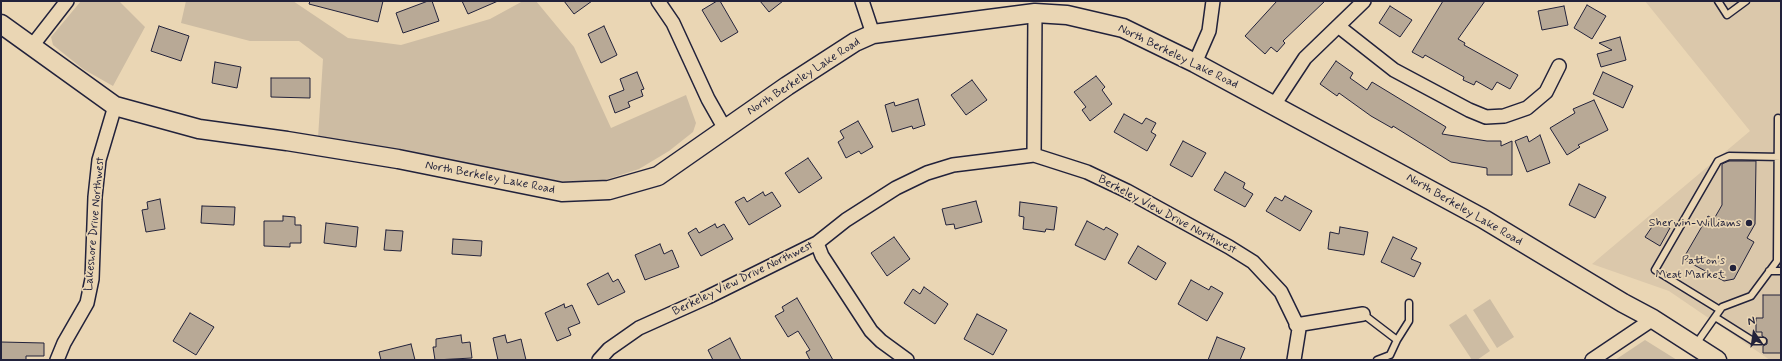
<!DOCTYPE html>
<html>
<head>
<meta charset="utf-8">
<style>
	body { margin:0 }
	#map { position:relative; width:1782px; height:361px; overflow:hidden; background:#ead6b4; font-family:Mynerve,sans-serif }
	canvas { display:block }
	.frame { position:absolute; inset:0; border:2px solid #22223b; pointer-events:none }
	.north { position:absolute; left:1734px; top:313px; width:40px; height:40px; -webkit-text-stroke:3px #ead6b4; paint-order:stroke; rotate:347deg; font-size:11px; font-weight:700; line-height:16px; text-align:center; color:#22223b }
	.north::after { content:''; display:block; margin:auto; width:14px; height:18px; background:#22223b; clip-path:polygon(50% 0,100% 100%,50% 72%,0 100%) }
</style>
</head>
<body>
<div id="map">
<canvas width="1782" height="361"></canvas>
<div class="frame"></div>
<div class="north">N</div>
</div>
<script>
const ctx = document.querySelector('canvas').getContext('2d');
ctx.lineJoin = 'round';
function fill(path, color) { ctx.fillStyle = color; ctx.fill(path, 'evenodd'); }
const toPath = rows => new Path2D(rows.map(r => 'M' + r).join(''));
function stroke(path, color, width, dash) { ctx.strokeStyle = color; ctx.lineWidth = width; ctx.lineCap = dash ? 'butt' : 'round'; ctx.setLineDash(dash || []); ctx.stroke(path); }
function label(font, color, halo, rows, align = 'center') {
  ctx.font = font + ' Mynerve,sans-serif'; ctx.lineWidth = 3.5; ctx.setLineDash([]); ctx.textBaseline = 'middle'; ctx.strokeStyle = halo; ctx.fillStyle = color; for (const [text, x, y, turn = 0] of rows) {
    ctx.save(); ctx.translate(x, y); ctx.rotate((+turn || 0) * Math.PI / 180); ctx.textAlign = isNaN(turn) ? turn : align; if (halo) ctx.strokeText(text, 0, 0); ctx.fillText(text, 0, 0); ctx.restore();
  }
}
const built = toPath([
	[1645,1,1781,1,1781,360,1770,360,1669,291,1592,264,1750,131]
]);
const green = toPath([
	[81,1,119,1,145,27,113,86,83,69,53,45,51,37],
	[186,1,293,1,348,38,401,45,490,19,523,1,536,1,574,47,611,128,686,95,696,123,693,132,669,151,639,169,605,180,565,182,318,138,323,59,299,41,250,41,181,23],
	[1490,299,1514,337,1497,348,1473,310],
	[1466,314,1490,351,1477,360,1472,360,1449,325],
	[1645,340,1677,360,1615,360]
]);
const building = toPath([
	[310,1,383,1,378,22,309,4,310,1],
	[428,1,432,1,439,21,403,33,396,13,428,1],
	[462,1,498,1,468,14,462,1],
	[564,1,592,1,574,14,564,1],
	[717,1,720,1,738,32,721,42,702,10,717,1],
	[760,1,783,1,769,12,760,1],
	[1277,1,1325,1,1283,41,1285,43,1277,52,1271,47,1265,54,1245,36,1277,1],
	[1443,1,1485,1,1458,39,1465,43,1464,45,1518,75,1510,89,1497,82,1492,90,1476,81,1474,85,1463,80,1464,77,1425,55,1423,58,1412,52,1443,1],
	[1587,5,1606,16,1592,39,1574,28,1587,5],
	[1390,6,1412,20,1400,37,1379,23,1390,6],
	[1564,6,1568,25,1542,30,1538,11,1564,6],
	[159,26,189,36,181,61,151,51,159,26],
	[604,26,617,55,601,63,588,34,604,26],
	[1620,37,1626,60,1601,67,1597,54,1612,50,1599,43,1620,37],
	[1336,61,1353,73,1350,78,1367,90,1372,82,1446,127,1442,134,1487,141,1501,141,1501,146,1512,141,1512,175,1487,175,1487,168,1451,162,1393,126,1392,128,1371,116,1339,93,1337,96,1320,84,1336,61],
	[215,62,241,67,237,88,212,83,215,62],
	[637,72,644,89,641,90,643,96,628,102,630,107,615,113,609,96,624,90,620,79,637,72],
	[1603,72,1633,86,1623,108,1593,94,1603,72],
	[1096,76,1105,87,1102,90,1112,104,1090,121,1082,110,1086,107,1074,92,1096,76],
	[271,78,310,78,310,98,271,97,271,78],
	[972,80,987,100,966,115,951,95,972,80],
	[918,99,925,125,913,129,912,126,892,132,885,105,894,102,895,106,918,99],
	[1594,100,1608,130,1578,145,1580,147,1567,155,1550,128,1575,113,1573,109,1594,100],
	[1124,114,1142,124,1146,118,1156,123,1151,132,1156,135,1147,151,1114,132,1124,114],
	[858,121,873,147,861,154,859,151,846,158,838,142,844,138,840,131,858,121],
	[1540,135,1550,163,1527,172,1515,141,1527,136,1529,142,1540,135],
	[1183,141,1206,153,1192,177,1170,165,1183,141],
	[808,158,822,178,799,193,785,173,808,158],
	[1729,161,1756,161,1755,224,1747,238,1754,242,1734,279,1724,281,1683,259,1708,216,1714,219,1722,205,1722,164,1729,161],
	[1225,172,1245,183,1243,188,1253,194,1245,207,1214,190,1225,172],
	[1579,184,1606,197,1595,218,1569,205,1579,184],
	[763,192,765,196,772,192,781,206,749,225,735,202,744,197,747,202,763,192],
	[1285,196,1312,211,1300,231,1266,211,1275,197,1282,201,1285,196],
	[160,199,165,229,146,232,142,210,148,209,147,202,160,199],
	[976,201,982,222,955,229,954,224,946,225,942,209,976,201],
	[1020,202,1057,207,1054,230,1046,229,1045,232,1023,229,1024,217,1019,216,1020,202],
	[202,206,235,207,234,225,201,223,202,206],
	[283,216,295,217,295,225,301,225,301,243,290,243,290,247,264,246,264,221,283,221,283,216],
	[1087,221,1104,230,1106,227,1118,234,1105,260,1075,245,1087,221],
	[1656,221,1670,228,1660,246,1645,237,1656,221],
	[326,223,358,227,356,247,324,243,326,223],
	[715,224,717,228,724,224,733,239,701,256,688,233,696,228,699,233,715,224],
	[1340,227,1368,232,1364,255,1328,249,1330,232,1339,234,1340,227],
	[386,230,403,231,401,251,384,250,386,230],
	[894,237,910,259,887,276,871,253,894,237],
	[1393,237,1417,248,1411,259,1421,263,1414,277,1381,262,1393,237],
	[453,239,482,241,481,256,452,254,453,239],
	[660,244,664,254,672,250,679,267,645,280,635,255,660,244],
	[1138,246,1166,263,1156,280,1128,263,1138,246],
	[608,273,613,282,618,279,625,292,598,305,587,284,608,273],
	[1191,280,1209,290,1211,286,1223,293,1207,321,1178,304,1191,280],
	[924,287,948,304,935,324,904,303,913,289,920,294,924,287],
	[1763,295,1781,295,1781,353,1763,353,1763,346,1767,344,1767,339,1762,336,1762,332,1756,332,1756,318,1763,318,1763,295],
	[797,298,824,344,833,360,810,360,806,352,810,350,798,331,788,337,775,316,784,311,782,307,797,298],
	[564,304,565,308,572,305,580,323,568,328,571,335,557,341,545,313,564,304],
	[190,313,214,327,196,355,173,341,190,313],
	[977,314,1007,330,993,355,964,339,977,314],
	[461,335,462,343,470,342,472,358,435,360,433,347,436,347,436,339,461,335],
	[505,335,507,343,521,339,526,360,498,360,493,338,505,335],
	[1217,337,1245,348,1240,360,1208,360,1217,337],
	[730,338,741,360,713,360,708,350,730,338],
	[1,342,44,343,44,356,26,356,26,360,1,360,1,342],
	[411,344,415,360,381,360,379,352,411,344]
]);
const lane = toPath([
	[1718,1,1727,15,1746,1],
	[1769,271,1781,271],
	[1720,310,1655,270,1718,161,1729,156,1781,157],
	[1363,314,1397,340,1409,321,1409,303],
	[1715,317,1753,341,1763,341],
	[1696,344,1722,307,1751,296,1777,261,1778,118],
	[1377,360,1390,355,1397,340]
]);
const street = toPath([
	[658,1,673,23,708,99,725,129],
	[862,1,873,34],
	[1338,26,1394,70,1469,110,1486,117,1504,116,1527,108,1546,92,1559,66],
	[32,46,67,1],
	[1195,63,1209,31,1213,1],
	[1274,105,1305,58,1364,1],
	[1034,155,1035,13],
	[817,243,822,256,871,331,881,341,907,360],
	[1296,325,1363,314],
	[57,360,64,343,87,303,92,279,95,197,99,160,115,106],
	[599,360,609,349,639,328,708,297,817,243,846,220,896,188,927,173,953,165,1034,155,1087,172,1127,191,1229,247,1253,262,1281,292,1299,329,1294,360],
	[1592,360,1653,319]
]);
const secondary = toPath([
	[1,24,115,106,199,129,287,141,398,159,562,192,609,190,658,176,787,86,855,42,873,34,1035,13,1067,15,1123,28,1195,63,1482,218,1623,303,1653,319,1717,360]
]);
const markers = [
	[1749,223,4,"#22223b"],
	[1733,268,4,"#22223b"]
];
const streetNames = [
	["North Berkeley Lake Road",1178,57,26],
	["North Berkeley Lake Road",804,77,-33],
	["North Berkeley Lake Road",490,178,11],
	["North Berkeley Lake Road",1464,210,30],
	["Berkeley View Drive Northwest",1167,215,28],
	["Lakeshore Drive Northwest",95,224,-85],
	["Berkeley View Drive Northwest",743,279,-26]
];
const poiNames = [
	["Sherwin-Williams",1741,223],
	["Patton's",1725,261],
	["Meat Market",1725,275]
];
fill(built, '#dbc8ab');
fill(green, '#cdbca3');
fill(building, '#b8a996');
stroke(building, '#22223b', 1);
stroke(lane, '#22223b', 9);
stroke(street, '#22223b', 16);
stroke(secondary, '#22223b', 21);
stroke(lane, '#ead6b4', 6);
stroke(street, '#ead6b4', 13);
stroke(secondary, '#ead6b4', 18);
for (const [x, y, r, color] of markers) { const dot = new Path2D(); dot.arc(x, y, r, 0, 2 * Math.PI); ctx.fillStyle = color; ctx.fill(dot); stroke(dot, '#ead6b4', 1.5); }
label('12px', '#22223b', '#ead6b4', streetNames);
label('12px', '#22223b', '#ead6b4', poiNames, 'right');
</script>
</body>
</html>
